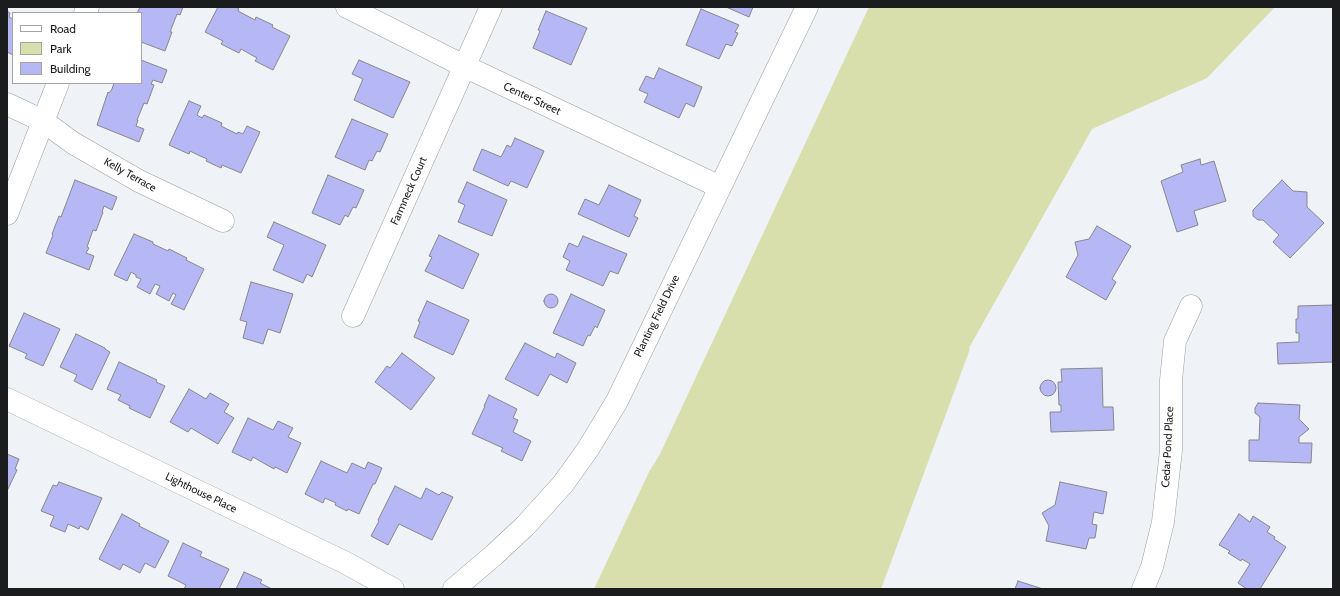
<!DOCTYPE html>
<html>
<head>
<meta charset="utf-8">
<style>
	body { margin:0 }
	#map { position:relative; width:1340px; height:596px; overflow:hidden; background:#eff2f6; font-family:Cabin,sans-serif }
	canvas { display:block }
	.frame { position:absolute; inset:0; border:8px solid #1b1c1d; pointer-events:none }
	.legend { position:absolute; left:12px; top:12px; width:130px; height:72px; box-sizing:border-box; background:#fff; border:1px solid #a4a4a5; margin:0; padding:5px 7px; list-style:none; font-size:12px; color:#1b1c1d }
	.legend li { display:flex; align-items:center; gap:8px; height:20px }
	.legend b { width:20px; border:1px solid #a4a4a5 }
</style>
</head>
<body>
<div id="map">
<canvas width="1340" height="596"></canvas>
<div class="frame"></div>
<ul class="legend">
<li><b style="height:5px;background:#fff"></b>Road</li>
<li><b style="height:11px;background:#d9dfac"></b>Park</li>
<li><b style="height:11px;background:#b5b8f5"></b>Building</li>
</ul>
</div>
<script>
const ctx = document.querySelector('canvas').getContext('2d');
ctx.lineJoin = 'round';
function fill(path, color) { ctx.fillStyle = color; ctx.fill(path, 'evenodd'); }
const toPath = rows => new Path2D(rows.map(r => 'M' + r).join(''));
function stroke(path, color, width, dash) { ctx.strokeStyle = color; ctx.lineWidth = width; ctx.lineCap = dash ? 'butt' : 'round'; ctx.setLineDash(dash || []); ctx.stroke(path); }
function label(font, color, halo, rows, align = 'center') {
  ctx.font = font + ' Cabin,sans-serif'; ctx.lineWidth = 3; ctx.setLineDash([]); ctx.textBaseline = 'middle'; ctx.strokeStyle = halo; ctx.fillStyle = color; for (const [text, x, y, turn = 0] of rows) {
    ctx.save(); ctx.translate(x, y); ctx.rotate((+turn || 0) * Math.PI / 180); ctx.textAlign = isNaN(turn) ? turn : align; if (halo) ctx.strokeText(text, 0, 0); ctx.fillText(text, 0, 0); ctx.restore();
  }
}
const green = toPath([
	[869,7,1275,7,1207,78,1092,129,969,348,970,349,881,589,594,589,649,472,660,454]
]);
const building = toPath([
	[140,7,183,7,180,15,177,14,170,32,172,32,165,51,141,42,141,13,137,13,140,7],
	[218,7,236,7,239,9,238,11,255,20,256,17,273,25,272,27,290,36,273,70,255,61,257,58,241,49,239,53,221,44,223,41,205,32,218,7],
	[726,7,753,7,749,17,726,7],
	[701,9,739,25,735,32,738,33,732,46,726,44,719,59,686,45,701,9],
	[7,11,10,13,9,17,13,19,13,55,7,52,7,11],
	[546,11,587,28,571,65,533,48,540,31,538,30,546,11],
	[141,60,167,70,162,83,153,80,151,84,154,85,147,104,144,103,137,120,138,120,136,126,144,129,139,142,97,125,108,92,109,93,112,89,114,83,141,83,141,60],
	[359,60,410,82,393,118,354,100,363,79,352,74,359,60],
	[659,68,702,87,694,107,686,103,679,118,644,102,648,94,639,90,646,76,654,79,659,68],
	[189,101,201,106,197,115,202,118,204,115,222,123,221,126,237,134,238,132,243,134,247,126,260,132,241,173,222,165,221,168,206,161,207,159,198,155,190,151,189,154,169,145,189,101],
	[352,119,388,134,380,152,377,151,372,161,369,160,365,170,335,157,352,119],
	[515,138,544,151,527,188,511,181,508,186,473,170,482,149,501,157,507,145,511,147,515,138],
	[1200,159,1201,165,1214,161,1226,201,1194,211,1198,225,1177,232,1161,181,1183,172,1181,165,1200,159],
	[328,175,364,190,356,208,353,207,348,217,345,215,340,225,312,213,328,175],
	[75,180,117,197,112,210,104,206,102,212,103,212,96,231,93,230,87,247,89,248,86,253,94,256,89,270,46,253,53,235,52,234,59,216,61,217,75,180],
	[1282,180,1293,191,1307,192,1307,207,1324,223,1290,258,1273,242,1279,235,1263,220,1258,220,1253,216,1253,210,1282,180],
	[467,182,507,200,492,236,458,222,465,205,458,202,467,182],
	[609,185,641,200,634,216,638,218,629,237,578,214,585,199,599,205,609,185],
	[274,222,326,245,312,277,307,274,303,283,273,270,284,245,267,237,274,222],
	[1097,226,1131,246,1112,279,1116,282,1106,300,1066,277,1078,255,1075,242,1089,239,1097,226],
	[134,234,153,242,153,244,168,251,169,249,187,258,186,260,204,269,184,310,171,304,176,295,173,293,169,301,156,294,160,286,155,284,150,294,137,287,141,279,136,277,136,275,131,272,127,281,114,275,134,234],
	[439,235,479,254,463,289,425,271,432,257,429,256,439,235],
	[583,236,627,254,618,274,610,271,603,286,566,270,570,261,563,257,569,243,578,247,583,236],
	[251,282,293,294,280,333,268,329,263,344,243,338,247,322,240,320,251,282],
	[571,294,605,310,597,328,595,326,590,336,588,335,583,346,553,333,571,294],
	'544 301a7 7 0 1 1 14 0a7 7 0 1 1-14 0Z',
	[427,301,469,320,453,355,414,337,420,322,418,321,427,301],
	[1333,305,1333,362,1278,364,1277,343,1299,342,1299,333,1296,333,1296,319,1298,319,1298,306,1333,305],
	[24,313,60,329,43,366,25,358,27,354,9,346,24,313],
	[76,334,105,348,105,349,110,352,92,390,74,381,77,375,60,367,76,334],
	[525,343,555,358,557,353,576,363,567,383,550,374,538,396,505,379,525,343],
	[402,353,435,378,411,410,375,382,387,366,390,368,402,353],
	[119,362,157,380,156,382,165,386,150,418,129,408,130,406,118,400,121,395,107,389,119,362],
	[1102,368,1103,407,1113,407,1114,430,1051,432,1050,412,1061,412,1061,405,1059,405,1058,382,1062,382,1061,369,1102,368],
	'1040 388a8 8 0 1 1 16 0a8 8 0 1 1-16 0Z',
	[189,389,206,399,210,393,229,404,224,412,234,418,218,444,191,428,188,432,170,422,189,389],
	[489,395,517,409,513,418,518,420,513,432,531,441,522,461,501,451,503,448,472,434,485,406,484,406,489,395],
	[1258,403,1300,405,1299,419,1309,429,1299,437,1299,443,1312,443,1311,463,1249,461,1249,440,1259,440,1260,417,1255,413,1255,408,1258,403],
	[248,418,273,430,278,421,293,428,288,437,301,443,287,473,275,467,274,469,253,457,251,461,232,452,248,418],
	[7,454,19,459,15,469,17,470,7,491,7,454],
	[321,461,347,473,352,463,365,469,368,462,382,468,375,484,373,484,359,514,348,509,347,511,335,505,336,503,325,498,323,503,305,494,321,461],
	[59,482,102,498,88,530,80,526,79,529,68,524,65,532,50,526,54,516,41,511,53,485,57,486,59,482],
	[1060,482,1107,492,1103,514,1094,512,1092,524,1097,525,1095,538,1089,538,1086,549,1046,541,1049,526,1042,513,1055,505,1060,482],
	[395,486,421,499,426,488,439,495,442,492,453,497,432,540,399,524,388,545,371,536,379,521,378,520,395,486],
	[122,514,140,524,139,526,169,541,155,568,145,563,140,573,123,564,120,570,99,559,122,514],
	[1239,514,1250,522,1253,516,1270,527,1267,532,1275,537,1274,539,1286,547,1260,589,1247,589,1238,583,1250,564,1242,559,1241,561,1228,553,1230,551,1219,545,1239,514],
	[183,543,202,552,200,556,229,569,219,589,184,589,186,585,168,576,183,543],
	[244,572,262,580,260,583,272,589,236,589,244,572],
	[1018,581,1043,589,1015,589,1018,581]
]);
const minor = toPath([
	[347,7,464,66,720,187],
	[85,13,88,7],
	[7,104,43,121,73,143,139,181,223,221],
	[7,214,58,83],
	[353,316,491,7],
	[7,399,346,563,393,589],
	[454,589,494,555,525,526,563,484,588,449,617,401,807,7],
	[1143,589,1152,567,1163,522,1171,450,1171,380,1175,341,1191,306]
]);
const streetNames = [
	["Center Street",532,99,25],
	["Kelly Terrace",130,175,29],
	["Farmneck Court",409,191,-66],
	["Planting Field Drive",657,316,-64],
	["Cedar Pond Place",1168,447,-87],
	["Lighthouse Place",201,493,26]
];
fill(green, '#d9dfac');
fill(building, '#b5b8f5');
stroke(building, '#87878b', 1);
stroke(minor, '#9c9fa2', 23);
stroke(minor, '#fff', 22);
label('11px', '#1b1c1d', '#fff', streetNames);
</script>
</body>
</html>
